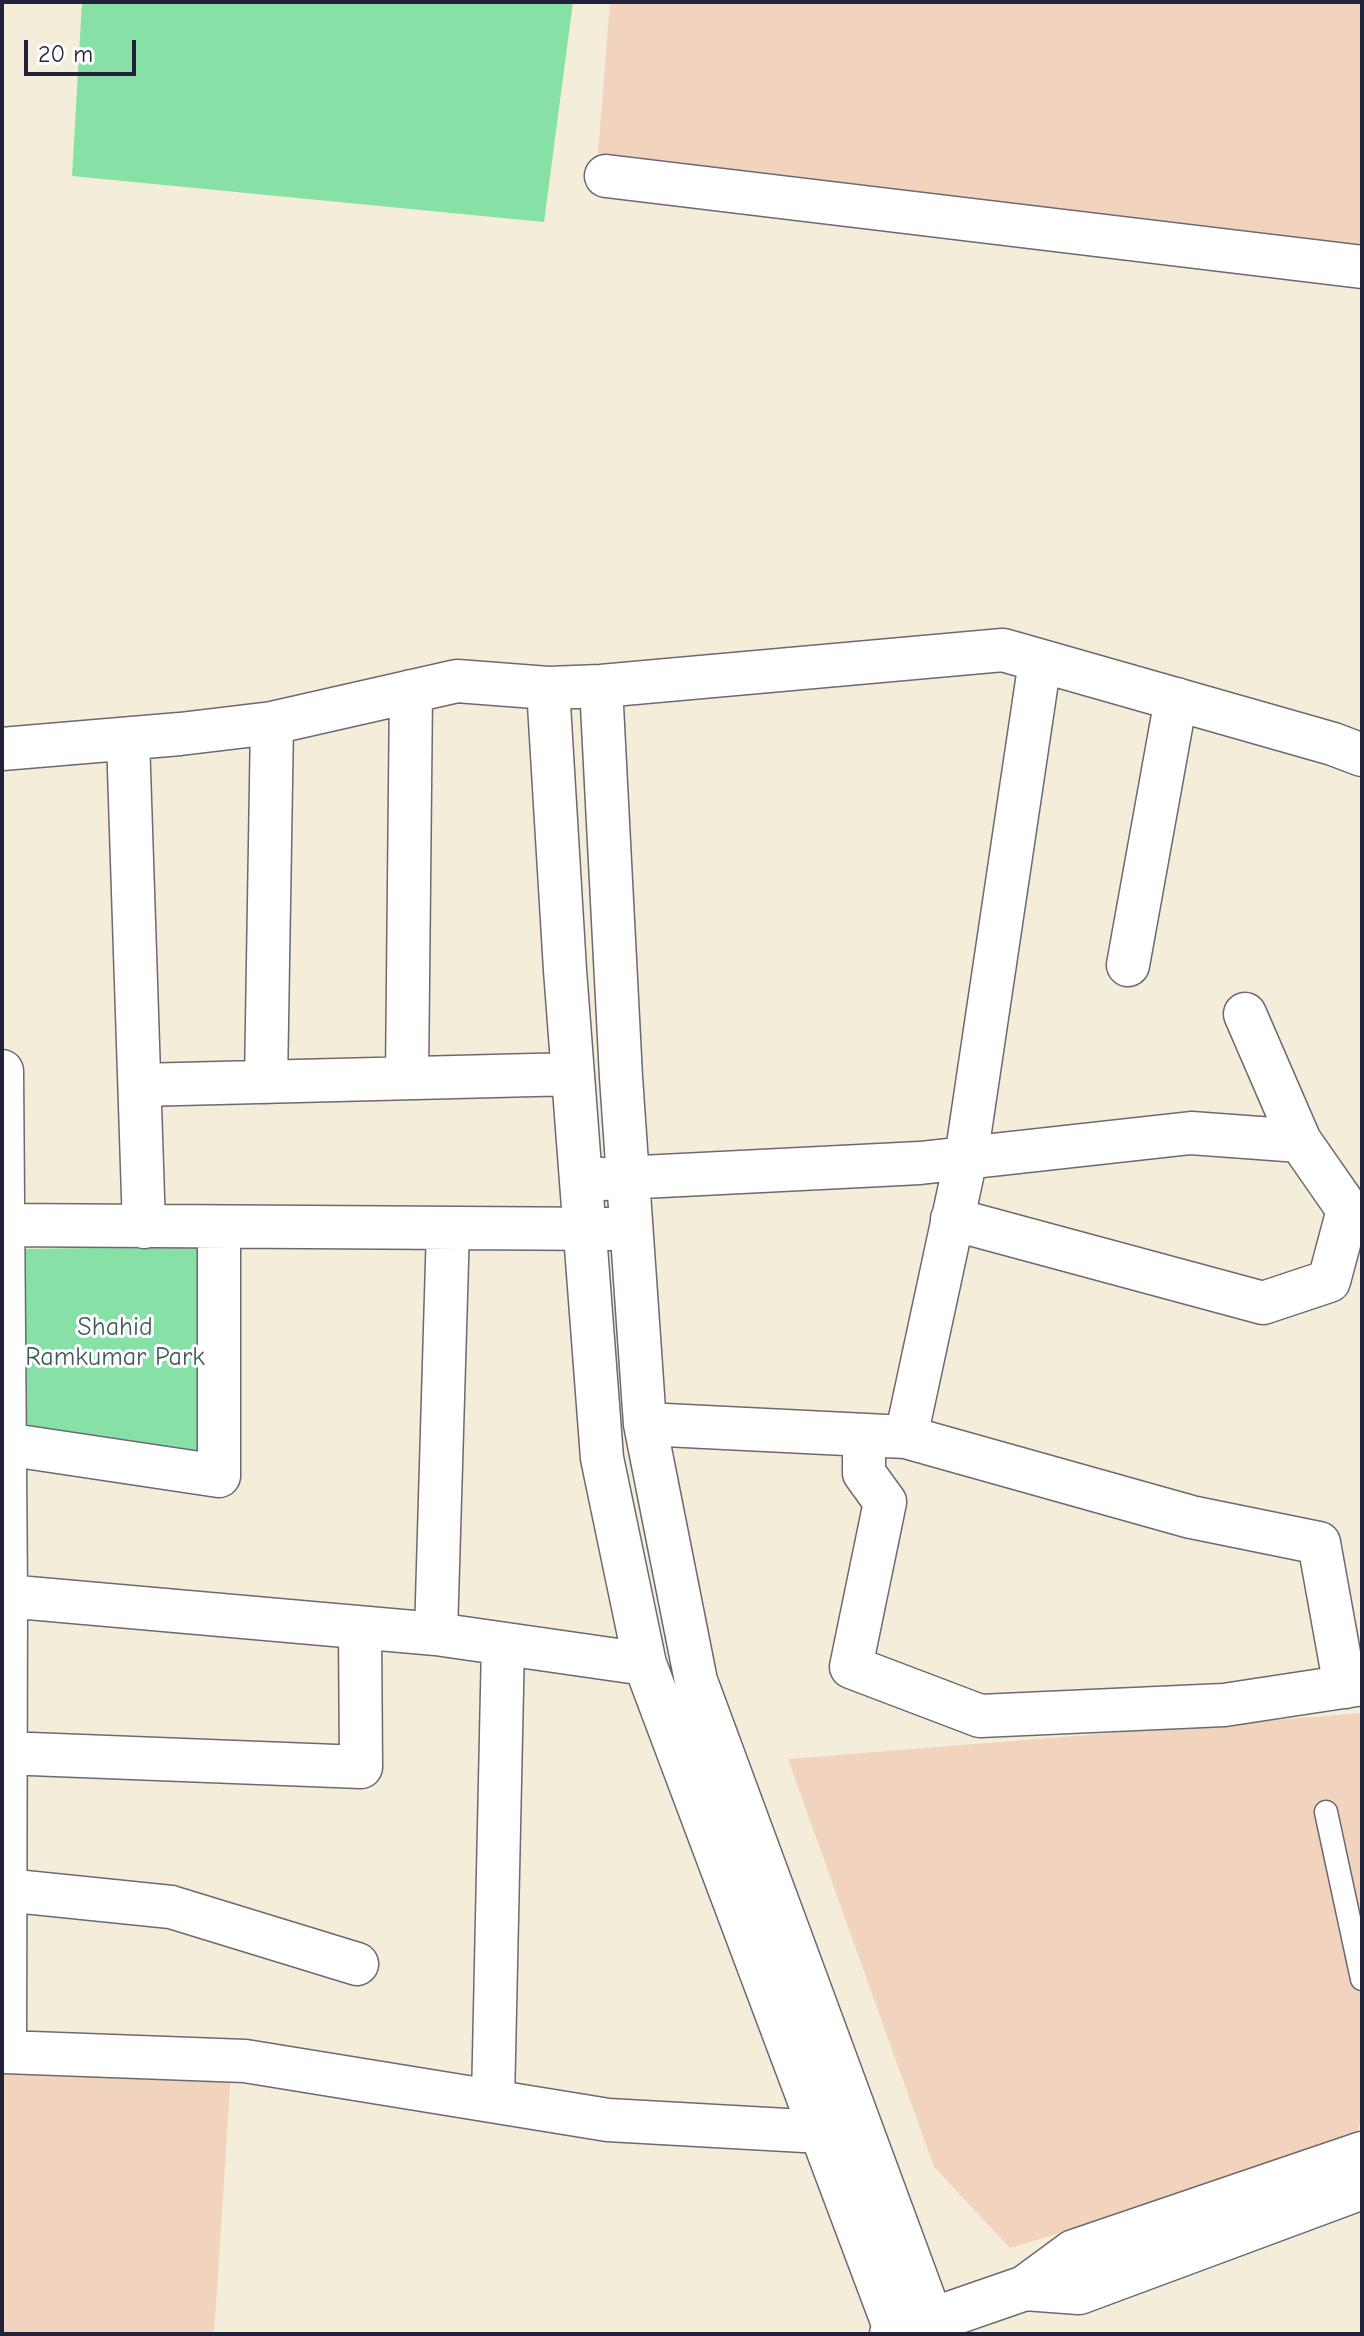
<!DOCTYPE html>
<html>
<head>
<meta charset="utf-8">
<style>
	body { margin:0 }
	#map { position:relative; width:1364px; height:2336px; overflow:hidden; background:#f4edd9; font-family:"Comic Neue",sans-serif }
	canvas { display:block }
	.frame { position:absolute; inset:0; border:4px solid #22223b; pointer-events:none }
	.scale { position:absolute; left:24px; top:40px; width:112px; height:36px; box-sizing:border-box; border:4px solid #22223b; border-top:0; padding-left:10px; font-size:24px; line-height:28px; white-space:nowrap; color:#22223b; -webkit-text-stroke:6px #fff; paint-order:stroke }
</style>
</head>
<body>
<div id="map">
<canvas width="1364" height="2336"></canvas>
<div class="frame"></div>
<div class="scale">20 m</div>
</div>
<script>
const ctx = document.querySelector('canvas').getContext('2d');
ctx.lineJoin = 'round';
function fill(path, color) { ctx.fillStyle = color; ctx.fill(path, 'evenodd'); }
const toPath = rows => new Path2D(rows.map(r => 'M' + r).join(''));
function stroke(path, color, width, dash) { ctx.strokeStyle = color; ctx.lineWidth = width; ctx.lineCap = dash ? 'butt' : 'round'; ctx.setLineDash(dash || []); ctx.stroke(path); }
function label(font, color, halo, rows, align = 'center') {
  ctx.font = font + ' "Comic Neue",sans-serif'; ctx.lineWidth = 6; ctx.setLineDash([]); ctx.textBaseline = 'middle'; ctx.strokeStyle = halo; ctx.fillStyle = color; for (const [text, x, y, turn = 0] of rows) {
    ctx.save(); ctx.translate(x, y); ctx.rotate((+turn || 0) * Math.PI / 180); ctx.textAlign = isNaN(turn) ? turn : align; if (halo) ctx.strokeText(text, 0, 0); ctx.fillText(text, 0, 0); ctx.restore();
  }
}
const built = toPath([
	[610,2,1362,2,1362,247,598,153],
	[1362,1713,1362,2116,1354,2144,1010,2248,934,2167,788,1759],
	[2,2065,231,2073,214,2334,2,2334]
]);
const green = toPath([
	[82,2,573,2,544,222,72,176],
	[213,1246,204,1451,184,1457,20,1437,23,1249]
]);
const lane = toPath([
	[1326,1812,1362,1979]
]);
const street = toPath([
	[606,176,1362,267],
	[601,686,621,1077,645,1424,696,1681,932,2320],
	[548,688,565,970,602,1458,645,1664,896,2332],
	[128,739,144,1227],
	[2,749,180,734,272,723,457,681,548,688,601,686,1003,650,1333,744,1362,755],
	[1128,965,1176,699],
	[1245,1014,1300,1141],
	[2,1071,6,1596,5,2052,245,2061,608,2120,822,2132],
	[407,1078,411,691],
	[266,1082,272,723],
	[140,1085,573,1074],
	[602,1179,920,1163,1191,1133,1300,1141,1348,1210,1329,1281,1263,1303,952,1219],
	[2,1225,611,1229],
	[645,1424,906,1437,1191,1517,1319,1543,1345,1687],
	[864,1435,864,1473,885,1502,851,1667,980,1716,1224,1705,1362,1684],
	[906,1437,966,1158,1040,661],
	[5,1444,219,1476,219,1228],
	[6,1596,436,1634,645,1664],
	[436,1634,448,1228],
	[5,1753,361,1767,360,1628],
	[5,1890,171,1907,357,1964],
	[493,2101,503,1644]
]);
const secondary = toPath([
	[1025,2288,1079,2292,1362,2187],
	[892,2334,1025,2288,1074,2252,1362,2154]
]);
const parkNames = [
	["Shahid",115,1328],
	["Ramkumar Park",115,1358]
];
fill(built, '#f2d4be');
fill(green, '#87e1a7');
stroke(lane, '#6c6972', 25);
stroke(street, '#6c6972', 45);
stroke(secondary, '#6c6972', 47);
stroke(lane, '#fff', 22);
stroke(street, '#fff', 42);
stroke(secondary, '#fff', 44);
label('26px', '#405b5b', '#fff', parkNames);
</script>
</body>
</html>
